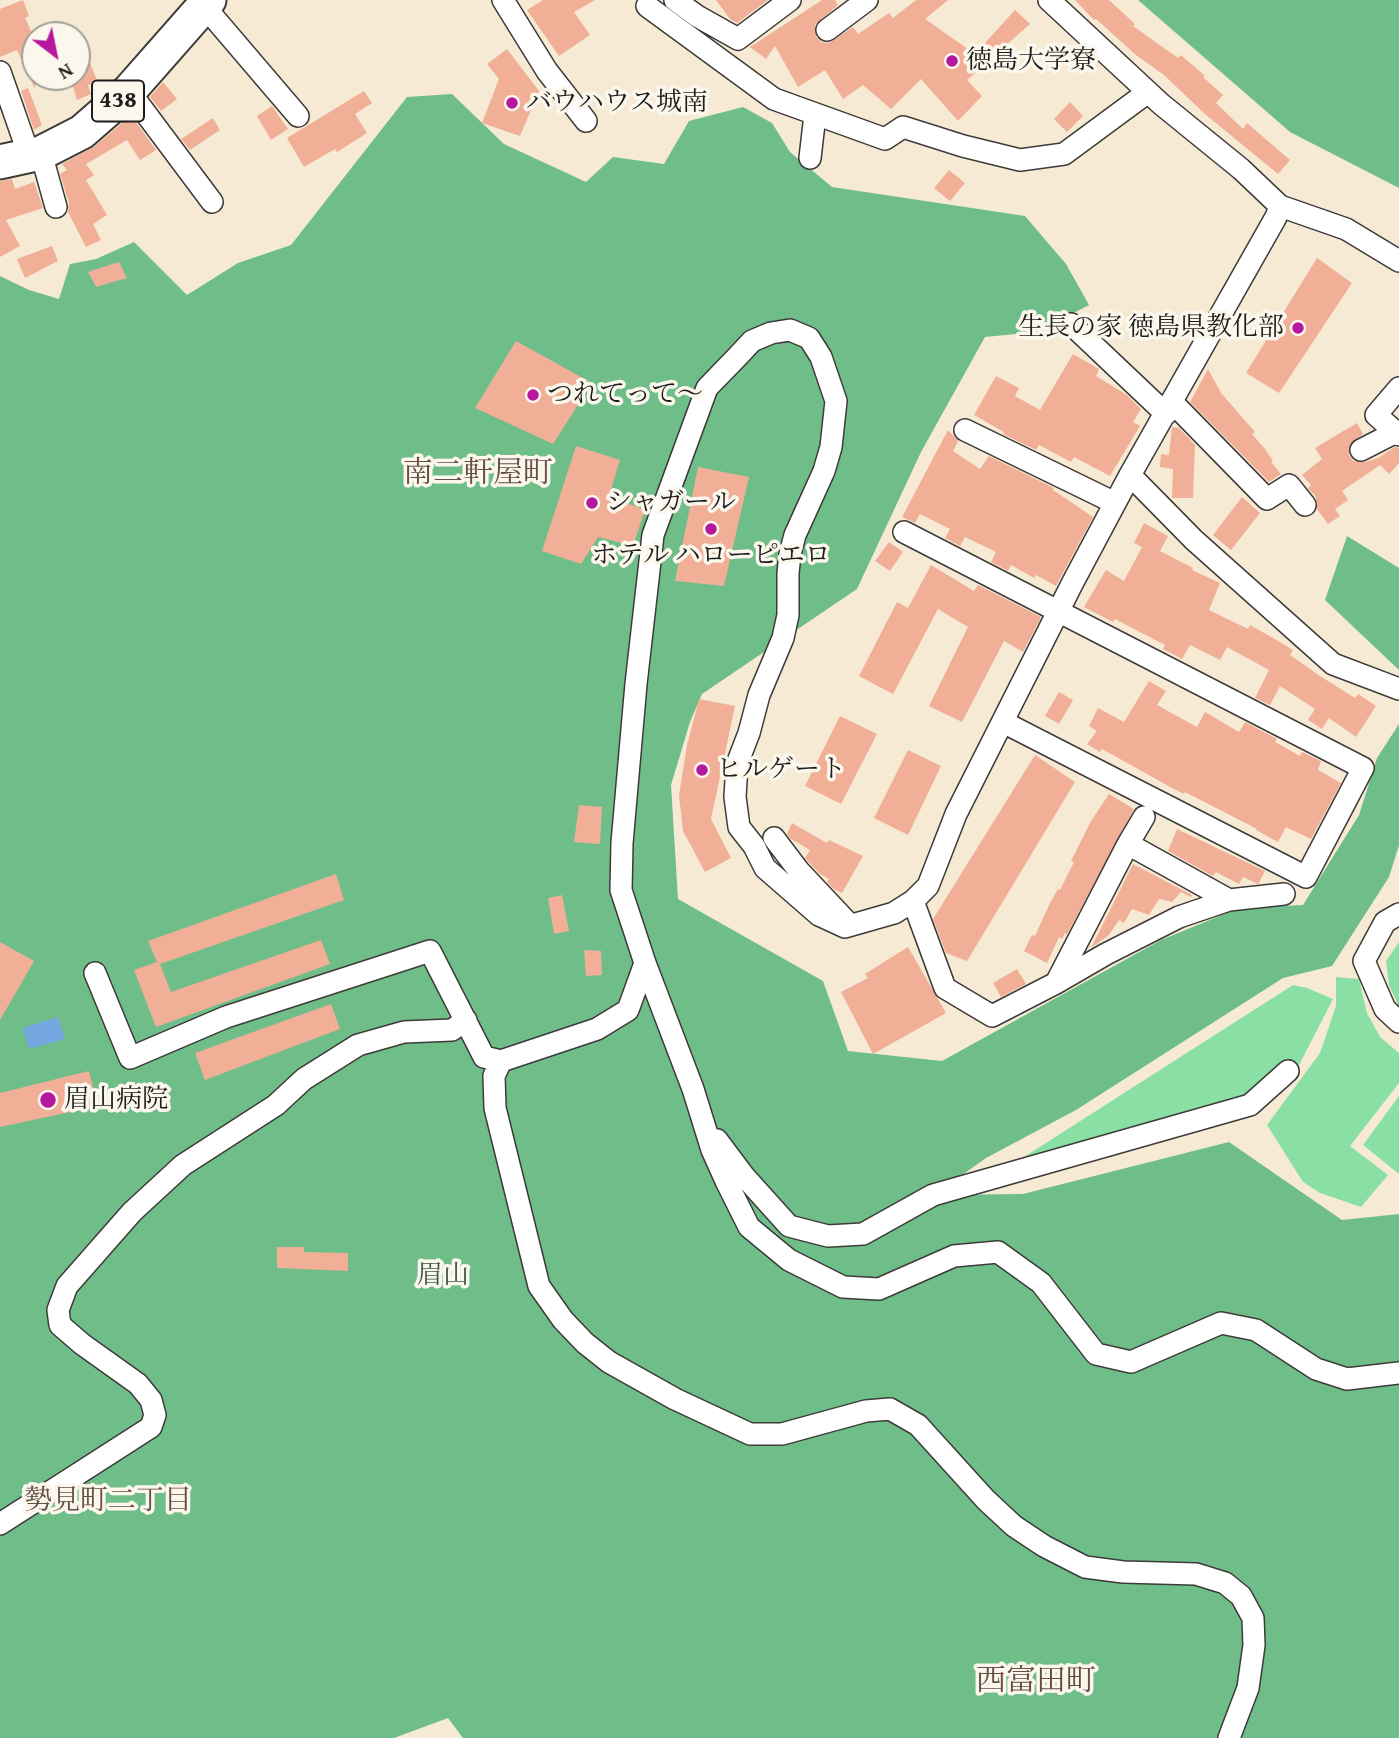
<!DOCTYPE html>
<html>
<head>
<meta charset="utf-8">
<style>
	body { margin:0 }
	#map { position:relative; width:1399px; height:1738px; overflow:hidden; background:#f6ead5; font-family:"Gentium Book Plus",serif }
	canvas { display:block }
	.north { position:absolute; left:21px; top:21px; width:70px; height:70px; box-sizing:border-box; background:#fbf7ec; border:2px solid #a29f99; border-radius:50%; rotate:148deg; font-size:19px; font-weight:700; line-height:28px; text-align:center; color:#1c1c1c }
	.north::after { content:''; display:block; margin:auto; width:24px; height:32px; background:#b5179e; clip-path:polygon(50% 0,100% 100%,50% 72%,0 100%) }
</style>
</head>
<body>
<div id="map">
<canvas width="1399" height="1738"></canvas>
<div class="north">N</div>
</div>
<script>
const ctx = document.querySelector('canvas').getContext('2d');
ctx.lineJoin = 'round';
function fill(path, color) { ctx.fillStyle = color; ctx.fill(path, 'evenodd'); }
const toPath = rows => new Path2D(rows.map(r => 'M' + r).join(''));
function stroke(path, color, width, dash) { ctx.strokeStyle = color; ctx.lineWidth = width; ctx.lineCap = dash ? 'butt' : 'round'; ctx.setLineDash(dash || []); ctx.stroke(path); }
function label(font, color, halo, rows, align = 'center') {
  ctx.font = font + ' "Gentium Book Plus","Noto Serif JP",serif'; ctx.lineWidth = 7; ctx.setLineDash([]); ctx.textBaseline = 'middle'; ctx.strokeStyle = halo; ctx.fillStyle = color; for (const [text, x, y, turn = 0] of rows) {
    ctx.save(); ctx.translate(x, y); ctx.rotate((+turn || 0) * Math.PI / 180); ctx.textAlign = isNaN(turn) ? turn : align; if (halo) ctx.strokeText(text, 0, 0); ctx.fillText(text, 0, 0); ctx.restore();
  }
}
const green = toPath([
	[1399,942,1399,1007,1389,985,1386,961],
	[1336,977,1359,979,1367,1013,1380,1037,1399,1053,1399,1083,1350,1146,1388,1175,1361,1207,1320,1193,1303,1182,1267,1125,1320,1053,1336,1006],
	[1293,985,1307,988,1333,999,1297,1069,1289,1059,1244,1101,1013,1164],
	[1399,1096,1399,1174,1363,1145]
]);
const forest = toPath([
	[1138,0,1399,0,1399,188,1290,132],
	[452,94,504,144,586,182,613,157,664,164,689,121,743,107,772,123,790,152,832,187,1025,216,1066,264,1089,305,1037,332,985,337,921,452,857,589,702,694,690,722,671,785,678,899,823,981,848,1051,942,1061,1161,940,1239,908,1303,905,1359,815,1377,758,1399,724,1399,845,1389,877,1332,966,1283,978,1076,1110,986,1158,934,1195,1023,1194,1229,1142,1342,1220,1399,1214,1399,1738,463,1738,448,1718,394,1738,0,1738,0,276,29,290,59,299,70,264,96,259,134,242,187,295,238,263,291,245,407,97],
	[1347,536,1399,568,1399,670,1325,600]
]);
const water = toPath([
	[58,1017,65,1039,29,1049,23,1028]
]);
const building = toPath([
	[23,0,29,16,25,18,35,40,35,89,17,50,0,57,0,9],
	[543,0,595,0,574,12,590,35,559,56,527,10],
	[716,0,768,0,737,23,730,19],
	[822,0,835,0,838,5,815,25,816,37,821,42,828,43,853,27,858,34,889,13,893,18,916,0,948,0,925,19,975,54,1015,10,1030,24,967,80,982,96,958,121,921,79,891,109,863,85,843,99,825,70,798,87,775,46,766,59,750,47],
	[1075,0,1109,0,1135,24,1133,26,1178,58,1181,55,1205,76,1203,77,1223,95,1216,103,1243,129,1247,123,1290,160,1278,174,1205,114,1164,75,1136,55,1096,19,1094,20],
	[77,31,98,83,88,85,91,94,77,100,70,77,77,77],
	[507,49,539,91,520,136,482,123,499,79,487,64],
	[163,82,177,99,161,111,150,97],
	[28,88,42,125,34,130,21,91],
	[364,91,372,103,355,114,367,133,337,152,335,149,304,167,287,138],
	[1070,102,1083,116,1067,132,1054,119],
	[272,106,288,129,271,140,257,116],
	[131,115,156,150,140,160,127,140,86,164,94,175,86,180,107,215,93,224,101,240,86,247,68,212,69,203,60,174,67,170,62,164,94,147],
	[213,118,220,130,190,150,181,139],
	[949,170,965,183,950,201,934,188],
	[12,179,15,189,34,182,43,208,6,220,20,246,0,257,0,181],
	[52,246,58,261,25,278,17,259],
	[1317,258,1352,283,1279,393,1246,373],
	[119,262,127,278,96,287,88,272],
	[516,341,592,383,553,444,475,408],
	[1073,354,1099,369,1096,376,1127,395,1141,409,1133,422,1140,426,1110,476,1074,457,1071,462,1039,445,1036,450,1003,434,1004,432,974,415,996,376,1019,388,1015,396,1040,410],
	[1208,369,1221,393,1255,432,1252,434,1265,449,1273,461,1271,462,1281,474,1269,482,1190,402],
	[1357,423,1363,434,1350,444,1349,455,1353,461,1366,462,1378,458,1395,447,1399,448,1399,463,1389,474,1380,465,1342,491,1348,500,1335,509,1340,516,1328,524,1317,509,1316,497,1308,488,1311,485,1302,475,1322,459,1315,448],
	[1172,427,1179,428,1195,445,1193,498,1172,498,1173,469,1160,467,1161,454,1169,455],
	[948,430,958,441,953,451,980,469,989,456,1054,488,1053,490,1093,517,1056,586,1036,575,1034,578,1011,565,1008,571,991,562,996,552,965,537,960,546,945,538,950,529,920,514,915,523,902,517],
	[576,446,620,460,609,496,645,510,633,546,598,537,581,564,542,551],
	[698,467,749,477,724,586,675,581],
	[1242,497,1260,513,1231,550,1213,535],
	[1144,523,1168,536,1160,551,1193,568,1192,570,1220,583,1209,610,1248,629,1250,625,1280,642,1293,650,1290,655,1320,676,1355,698,1358,694,1376,706,1356,737,1329,718,1322,729,1308,720,1315,709,1280,686,1270,705,1255,698,1269,670,1227,647,1220,660,1190,645,1182,659,1163,649,1165,645,1115,619,1113,622,1084,607,1106,570,1124,581,1142,547,1134,543],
	[889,542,903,552,890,571,875,561],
	[931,565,974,591,978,585,1041,617,1023,652,1004,641,962,722,929,706,968,627,938,609,893,694,859,676,897,602,908,608],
	[1149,681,1166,691,1157,705,1197,727,1205,712,1239,732,1245,722,1277,739,1275,742,1300,756,1302,752,1321,761,1318,770,1341,783,1311,839,1286,827,1278,842,1256,830,1257,829,1185,792,1184,794,1172,788,1102,749,1100,752,1087,744,1097,731,1089,726,1098,708,1124,722],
	[1059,692,1073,700,1059,724,1045,716],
	[699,699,735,706,711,819,731,858,705,872,683,831,679,795,687,745],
	[840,716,877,734,841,804,805,786],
	[908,750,941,766,908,835,874,818],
	[1035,755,1075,782,967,961,946,953,933,919],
	[1109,794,1134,809,1067,934,1065,933,1062,939,1059,937,1047,963,1024,951,1032,935,1035,936,1050,903,1058,889,1060,890,1074,862,1071,861,1091,821],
	[579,805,602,807,600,844,574,842],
	[792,823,827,843,829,840,863,856,842,893,834,889,827,882,829,879,820,874,805,858,810,850,791,839,787,834],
	[1177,829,1265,871,1258,884,1243,877,1239,884,1216,872,1213,876,1168,851],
	[1133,864,1192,895,1191,897,1181,892,1172,902,1159,899,1149,915,1132,909,1124,923,1119,920,1109,935,1091,948],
	[336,874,344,900,160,964,171,992,321,940,330,964,156,1027,134,970,157,962,148,941],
	[562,895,569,931,554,934,548,898],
	[0,942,34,961,0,1020],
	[908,947,946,1013,873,1054,841,992,868,978,865,974],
	[584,950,601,951,602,975,586,976],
	[1017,969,1026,984,1001,997,993,983],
	[331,1004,340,1029,205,1080,195,1053],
	[89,1071,98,1106,0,1127,0,1093],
	[277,1247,304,1247,304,1252,348,1253,348,1271,277,1268]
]);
const minor = toPath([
	[503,0,547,71,586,121],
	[675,0,697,16,738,39,790,0],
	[1049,0,1161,104,1241,169,1280,206,1276,217,1130,475,1073,582,956,814,928,886,913,901,894,913,845,927,819,915,765,868,754,846,739,827,735,797,737,764,749,733,759,695,783,638,788,615,788,573,790,554,795,535,824,471,831,447,836,401,821,357,809,338,790,330,771,333,752,341,738,356,707,388,653,535,636,684,622,843,621,890,645,963,693,1089,712,1150,726,1181,749,1227,789,1260,843,1287,879,1289,954,1256,998,1252,1041,1283,1096,1354,1131,1362,1221,1323,1256,1330,1316,1369,1347,1379,1399,1373],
	[204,6,298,116],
	[647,6,774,99,885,139,903,127,963,146,1020,160,1064,154,1148,92],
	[827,30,867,0],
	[0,72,29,155],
	[129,91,212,202],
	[41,153,56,207],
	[810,158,815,115],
	[1280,206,1346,229,1399,261],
	[1071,324,1166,414],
	[1399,388,1376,415,1399,435],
	[1172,402,1267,499,1289,485,1305,505],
	[965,430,1115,503],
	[1361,450,1396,432],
	[1130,475,1194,540,1333,664,1399,689],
	[904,532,1363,768,1306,877,1003,722],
	[774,838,799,871,846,921],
	[1128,844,1144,817],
	[1229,900,1284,894],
	[913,901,945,988,992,1016,1056,983,1106,954,1179,917,1229,900,1128,844,1056,983],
	[1399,914,1385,922,1364,961,1385,1009,1399,1022],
	[95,973,130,1058,226,1017,430,951,484,1057,501,1061,597,1029,628,1010,645,963],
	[501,1061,494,1076,495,1108,539,1286,563,1320,585,1343,609,1362,675,1399,750,1434,782,1434,866,1411,890,1409,918,1425,986,1500,1014,1526,1044,1546,1085,1567,1123,1572,1196,1574,1225,1583,1241,1596,1253,1618,1254,1645,1248,1688,1229,1738],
	[717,1140,744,1176,789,1226,828,1236,863,1234,933,1195,1250,1105,1288,1071],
	[0,1524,151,1427,155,1415,151,1400,138,1384,82,1344,60,1325,58,1310,67,1286,132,1212,183,1165,276,1105,304,1079,358,1045,404,1032,452,1030,466,1020]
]);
const trunk = toPath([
	[0,162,41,153,82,132,129,91,209,0]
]);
const markers = [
	[952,61,7,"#b5179e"],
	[512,103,7,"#b5179e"],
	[1298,328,7,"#b5179e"],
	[533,395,7,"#b5179e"],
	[592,503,7,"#b5179e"],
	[711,529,7,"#b5179e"],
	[702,770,7,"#b5179e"],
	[48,1100,9,"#b5179e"]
];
const shields = [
	[118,101,52]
];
const shieldNames = [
	["438",118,101]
];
const poiNames = [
	["徳島大学寮",966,61],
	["バウハウス城南",526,103],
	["生長の家 徳島県教化部",1284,328,"right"],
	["つれてって～",547,395],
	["シャガール",606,503],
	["ホテル ハローピエロ",711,556,"center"],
	["ヒルゲート",716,770],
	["眉山病院",64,1100]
];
const parkNames = [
	["眉山",443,1276]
];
const neighbourhoodNames = [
	["勢見町二丁目",108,1502]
];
const quarterNames = [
	["南二軒屋町",478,474],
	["西富田町",1036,1682]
];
fill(green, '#8ae0a4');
fill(forest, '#6fbe8a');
fill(water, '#74a6df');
fill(building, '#f0af96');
stroke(minor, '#3d3b38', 24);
stroke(trunk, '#3d3b38', 37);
stroke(minor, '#fff', 21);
stroke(trunk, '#fff', 33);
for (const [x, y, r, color] of markers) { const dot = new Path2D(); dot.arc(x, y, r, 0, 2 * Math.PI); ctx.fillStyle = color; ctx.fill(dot); stroke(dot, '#fbf7ec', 2.5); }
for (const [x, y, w] of shields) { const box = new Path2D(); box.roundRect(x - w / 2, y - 20.5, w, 41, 5); ctx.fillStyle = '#fbf7ec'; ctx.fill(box); stroke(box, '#1c1c1c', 2); }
label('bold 24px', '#1c1c1c', null, shieldNames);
label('26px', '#1c1c1c', '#fbf7ec', poiNames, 'left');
label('26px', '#3d5745', '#fbf7ec', parkNames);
label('28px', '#664f47', '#fbf7ec', neighbourhoodNames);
label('30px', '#664f47', '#fbf7ec', quarterNames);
</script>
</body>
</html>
